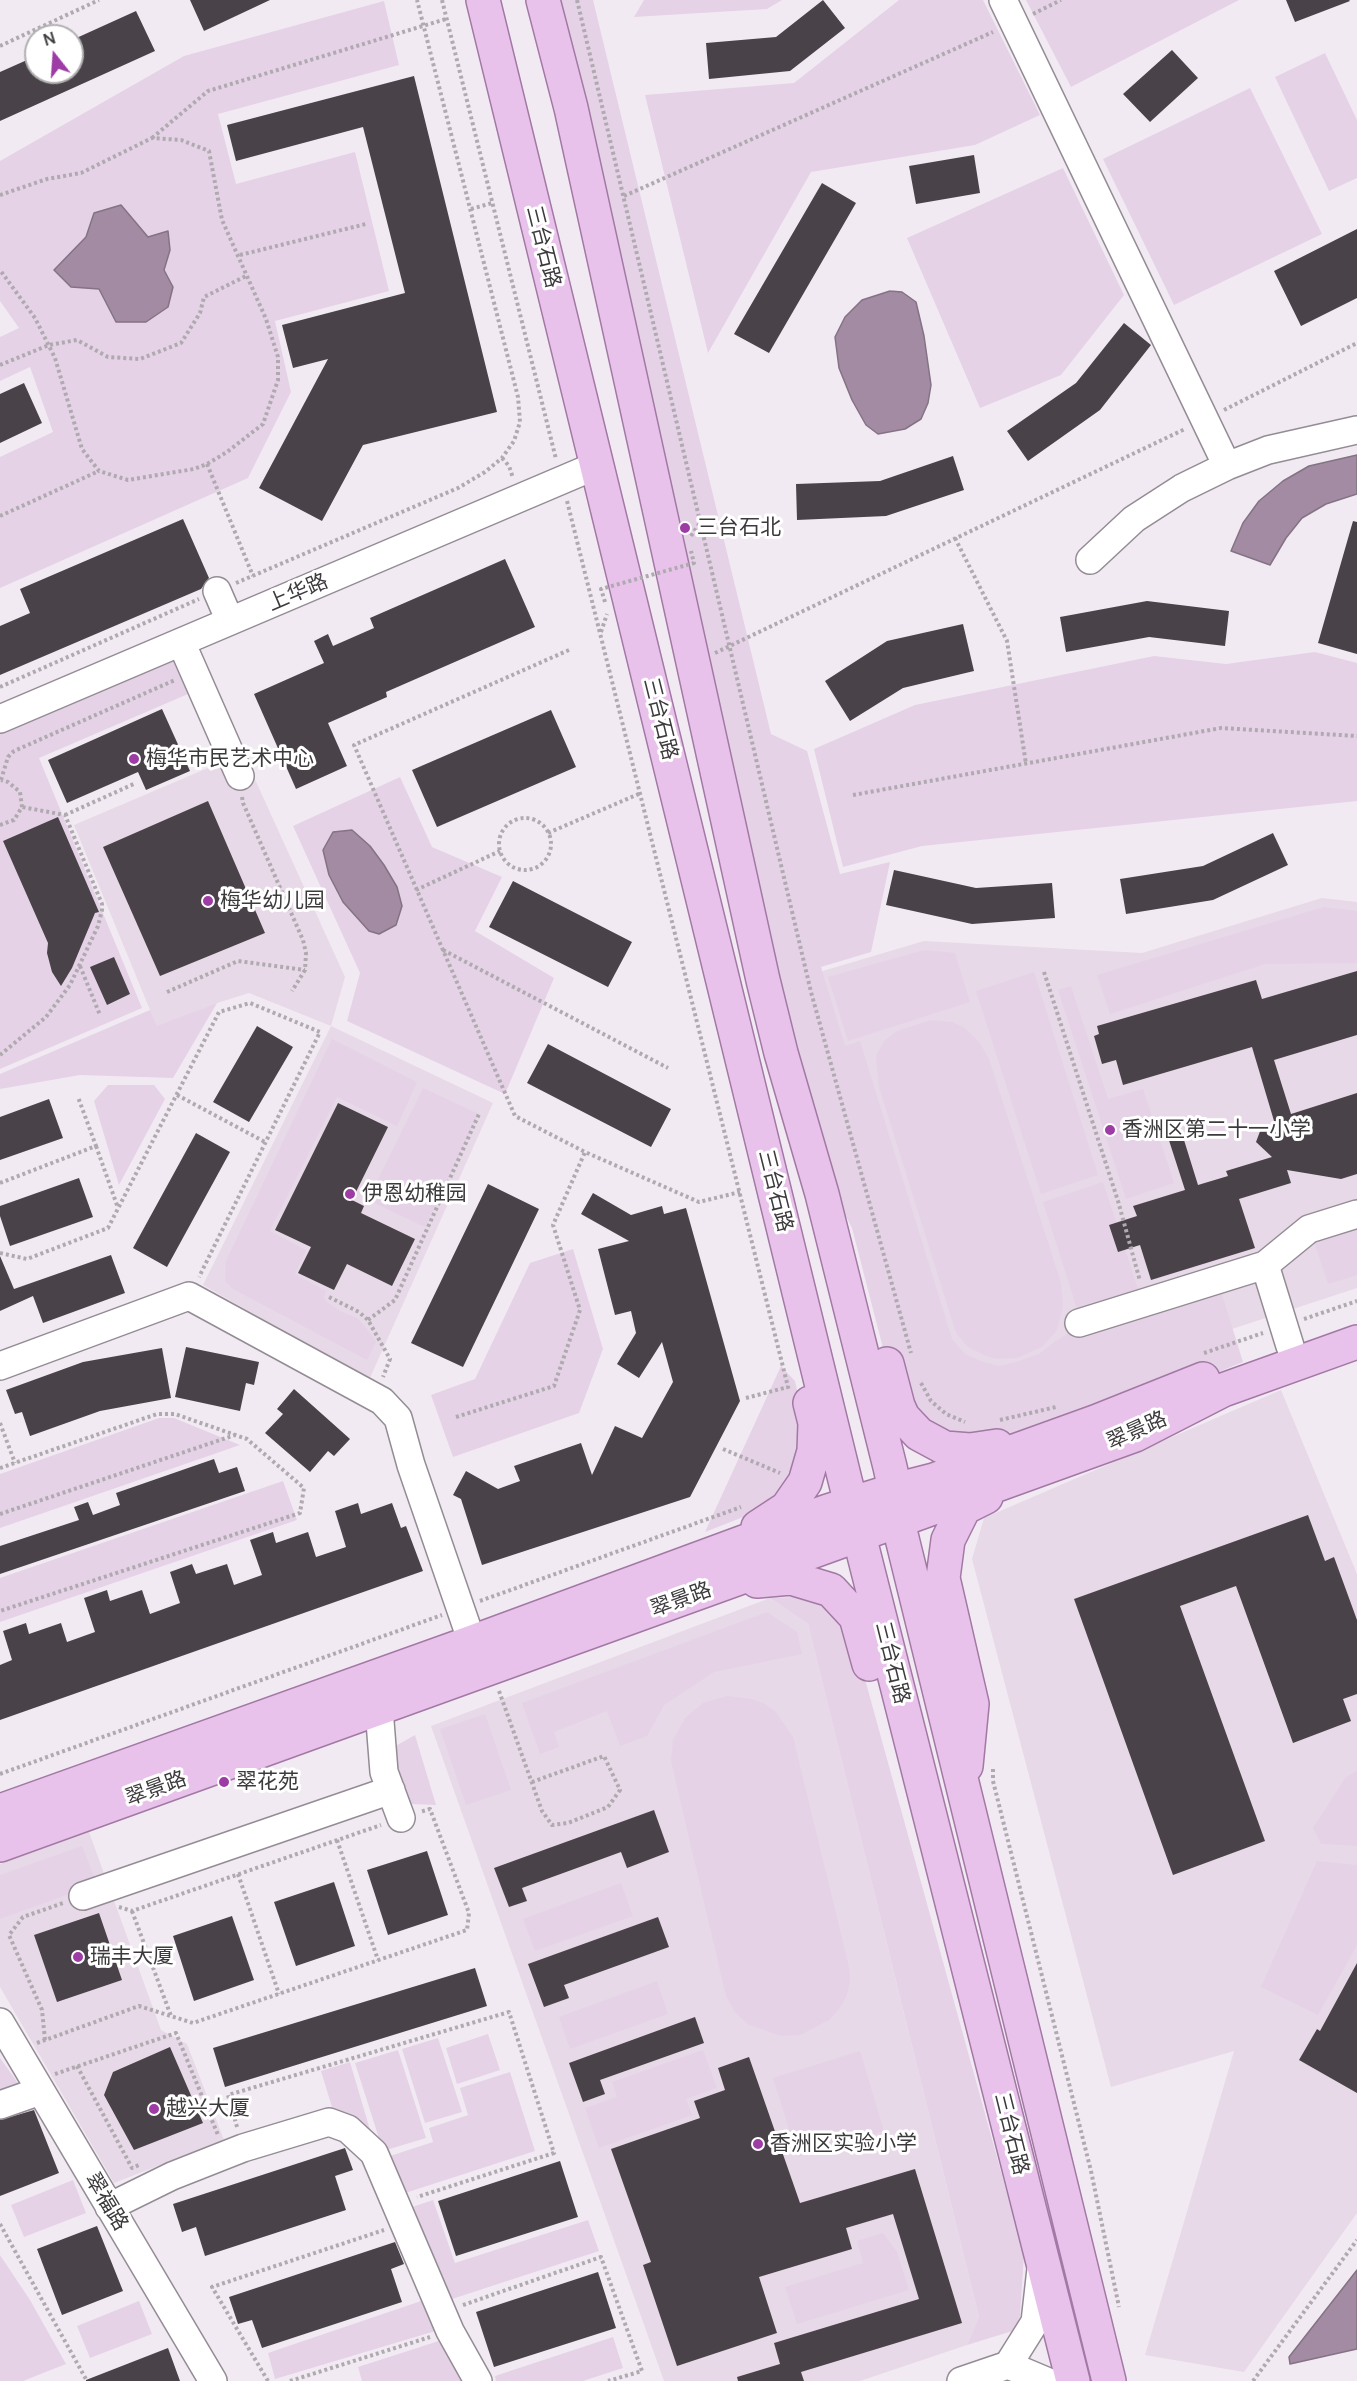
<!DOCTYPE html>
<html>
<head>
<meta charset="utf-8">
<style>
	body { margin:0 }
	#map { position:relative; width:1357px; height:2381px; overflow:hidden; background:#f2eaf3; font-family:Manrope,sans-serif }
	canvas { display:block }
	.north { position:absolute; left:24px; top:24px; width:60px; height:60px; box-sizing:border-box; background:#fff; border:2px solid #b1b0b1; border-radius:50%; rotate:343deg; font-size:16px; font-weight:700; line-height:24px; text-align:center; color:#3d3a3d }
	.north::after { content:''; display:block; margin:auto; width:21px; height:27px; background:#9d3ca4; clip-path:polygon(50% 0,100% 100%,50% 72%,0 100%) }
</style>
</head>
<body>
<div id="map">
<canvas width="1357" height="2381"></canvas>
<div class="north">N</div>
</div>
<script>
const ctx = document.querySelector('canvas').getContext('2d');
ctx.lineJoin = 'round';
function fill(path, color) { ctx.fillStyle = color; ctx.fill(path, 'evenodd'); }
const toPath = rows => new Path2D(rows.map(r => 'M' + r).join(''));
function stroke(path, color, width, dash) { ctx.strokeStyle = color; ctx.lineWidth = width; ctx.lineCap = dash ? 'butt' : 'round'; ctx.setLineDash(dash || []); ctx.stroke(path); }
function label(font, color, halo, rows, align = 'center') {
  ctx.font = font + ' Manrope,"Noto Sans SC",sans-serif'; ctx.lineWidth = 6; ctx.setLineDash([]); ctx.textBaseline = 'middle'; ctx.strokeStyle = halo; ctx.fillStyle = color; for (const [text, x, y, turn = 0] of rows) {
    ctx.save(); ctx.translate(x, y); ctx.rotate((+turn || 0) * Math.PI / 180); ctx.textAlign = isNaN(turn) ? turn : align; if (halo) ctx.strokeText(text, 0, 0); ctx.fillText(text, 0, 0); ctx.restore();
  }
}
const built = toPath([
	[243,753,345,977,331,1026,493,1103,369,1380,203,1285,331,1026,249,993,217,1003,157,1027,74,825],
	[1322,898,1357,902,1357,1288,1040,1392,940,1377,816,973,924,941,1142,953],
	[1281,1390,1357,1574,1357,2213,1244,2372,1145,2355,1234,2051,1111,2087,972,1559,984,1518],
	[770,1598,808,1624,979,2317,967,2345,860,2381,664,2381,431,1726],
	[89,1832,161,2030,187,2044,224,2140,114,2183,0,1987,0,1864]
]);
const green = toPath([
	[544,0,593,0,771,734,807,751,840,874,890,862,871,952,821,967,845,1046,860,1041,952,1339,965,1354,983,1362,999,1366,1016,1362,1039,1354,1054,1342,1077,1328,1219,1285,1243,1362,1095,1422,969,1449,898,1406,852,1228,806,1137],
	[644,0,782,0,767,9,634,17],
	[899,0,983,0,1040,115,975,145,811,172,708,353,645,95,794,83],
	[1026,0,1239,0,1071,87],
	[384,1,399,65,218,114,236,184,355,152,389,291,275,321,291,392,248,478,0,588,0,457,53,432,30,367,0,381,0,337,19,328,0,301,0,161,184,56],
	[1325,53,1357,120,1357,178,1329,191,1275,77],
	[1250,88,1322,234,1174,305,1103,159],
	[1063,168,1124,295,1061,375,980,408,907,238],
	[179,651,195,691,39,758,142,1008,0,1069,0,729],
	[1315,652,1357,663,1357,801,922,846,843,867,814,749,915,705,1154,656,1226,664],
	[400,777,432,847,502,877,475,931,554,978,505,1094,347,1021,360,973,293,826],
	[1324,907,1357,911,1357,963,1265,964,1110,1014,1097,975],
	[924,950,955,953,970,1002,848,1041,828,977],
	[1034,972,1098,1175,1041,1194,976,991],
	[1071,986,1108,1099,1143,1089,1174,1183,1126,1199,1058,990],
	[217,1003,173,1078,80,1075,0,1089,0,1074,150,1010,157,1026],
	[931,1020,952,1022,965,1028,979,1042,989,1059,1061,1283,1063,1306,1057,1330,1042,1347,1017,1358,997,1359,986,1356,968,1347,956,1333,879,1087,876,1056,884,1041,897,1031],
	[332,1039,417,1082,397,1126,337,1097,270,1231,306,1250,295,1274,326,1291,324,1298,327,1302,340,1311,357,1318,368,1330,376,1342,367,1360,233,1289,225,1281,226,1261],
	[108,1085,154,1085,165,1099,119,1185,94,1101],
	[423,1088,479,1114,425,1227,368,1200],
	[1103,1182,1139,1292,1078,1312,1043,1202],
	[1357,1227,1357,1275,1328,1284,1314,1241],
	[573,1249,603,1349,579,1413,453,1457,431,1395,475,1379,530,1263],
	[781,1366,795,1381,805,1424,794,1480,774,1505,705,1532],
	[159,1418,174,1418,240,1445,0,1528,0,1474],
	[283,1481,297,1520,0,1622,0,1578],
	[818,1596,850,1625,1024,2255,1019,2329,967,2345,979,2317,808,1624,770,1598],
	[767,1612,797,1632,802,1654,714,1672,664,1705,647,1736,620,1746,607,1711,554,1732,559,1747,540,1754,522,1703],
	[727,1696,752,1699,765,1704,776,1712,793,1737,849,1967,850,1981,847,1995,840,2008,829,2020,800,2035,781,2036,749,2025,735,2012,726,1996,671,1761,673,1740,685,1718,703,1703],
	[485,1714,511,1790,466,1805,440,1729],
	[415,1735,436,1805,409,1804,392,1748],
	[1357,1771,1357,1846,1321,1844,1313,1828,1346,1777],
	[82,1846,97,1884,0,1919,0,1875],
	[1317,1861,1357,1865,1357,1945,1318,2015,1261,1987],
	[621,1883,633,1916,535,1951,523,1919],
	[657,1981,668,2014,570,2049,559,2017],
	[488,2034,500,2070,457,2084,446,2048],
	[438,2038,462,2112,425,2123,402,2049],
	[398,2050,426,2138,383,2151,355,2063],
	[703,2050,717,2088,686,2099,692,2115,599,2148,585,2108,617,2097,612,2082],
	[860,2051,884,2131,798,2157,773,2078],
	[0,2058,18,2083,0,2089],
	[350,2062,373,2140,335,2117,321,2071],
	[510,2072,535,2151,399,2195,387,2157,433,2142,429,2128,468,2115,460,2088],
	[73,2180,86,2213,24,2237,11,2205],
	[433,2200,455,2263,588,2220,599,2251,446,2301,406,2209],
	[883,2233,897,2252,909,2290,797,2324,785,2287,863,2263,857,2241],
	[0,2255,30,2300,66,2364,23,2381,0,2381],
	[427,2299,442,2329,275,2379,268,2353],
	[139,2301,152,2334,90,2358,77,2326],
	[613,2337,623,2368,583,2381,496,2381,495,2376],
	[445,2339,469,2381,362,2381,358,2367]
]);
const water = toPath([
	[121,205,148,237,168,231,170,250,164,270,173,287,168,307,146,322,116,322,99,289,71,287,54,270,86,237,94,213,121,205],
	[890,291,902,292,916,302,924,336,931,385,928,403,921,419,905,429,878,434,866,425,852,400,839,368,835,337,845,317,862,300,890,291],
	[1357,455,1357,494,1326,504,1302,518,1286,538,1270,565,1231,551,1243,523,1259,501,1283,481,1309,466,1357,455],
	[352,830,370,846,384,865,397,887,402,906,396,925,379,934,369,931,343,902,329,875,323,850,333,832,352,830],
	[1357,2270,1357,2349,1290,2364,1289,2357,1357,2270]
]);
const building = toPath([
	[190,0,270,0,204,31],
	[823,0,845,28,790,71,709,79,706,43,776,37],
	[1286,0,1349,0,1350,1,1295,22],
	[136,11,155,51,0,121,0,72,36,56,36,72,72,72,72,40],
	[1172,50,1198,78,1150,122,1123,94],
	[414,76,497,412,363,445,322,521,259,488,328,359,293,368,282,325,405,293,363,127,236,161,227,125],
	[974,155,980,193,916,204,909,166],
	[822,183,856,203,769,353,734,334],
	[1357,229,1357,298,1301,326,1274,271],
	[1124,323,1151,345,1100,410,1028,461,1007,431,1076,383],
	[24,383,42,423,0,443,0,394],
	[953,456,964,490,886,516,797,520,796,484,880,481],
	[183,519,209,578,201,589,0,675,0,626,30,613,20,589],
	[1353,521,1357,522,1357,654,1318,643],
	[505,559,535,627,386,692,387,697,328,723,347,766,296,789,254,694,324,663,314,641,328,634,333,646,374,628,370,618],
	[1147,601,1229,611,1225,646,1149,637,1066,652,1060,617],
	[963,624,974,671,903,688,850,721,825,681,887,641],
	[162,709,190,771,146,790,138,772,67,803,48,760],
	[551,710,576,767,437,827,412,770],
	[208,801,265,933,160,976,103,847],
	[58,817,99,912,95,913,72,968,61,986,52,972,47,953,48,943,3,841],
	[1273,833,1288,865,1213,900,1126,914,1120,879,1203,866],
	[894,870,976,888,1052,883,1055,918,972,924,886,905],
	[513,881,632,942,608,987,489,927],
	[114,957,130,994,107,1005,90,967],
	[1357,971,1357,1035,1274,1060,1291,1114,1357,1093,1357,1174,1341,1179,1287,1170,1291,1183,1239,1199,1255,1248,1151,1280,1140,1245,1118,1252,1109,1225,1137,1216,1133,1206,1185,1190,1165,1128,1179,1124,1198,1185,1228,1176,1226,1171,1272,1157,1256,1142,1262,1126,1277,1131,1252,1047,1123,1085,1116,1060,1102,1064,1094,1036,1099,1034,1097,1026,1256,980,1262,999],
	[257,1026,293,1047,249,1122,213,1102],
	[548,1044,671,1109,651,1147,527,1083],
	[49,1099,63,1138,0,1160,0,1117],
	[338,1103,388,1127,352,1200,364,1206,361,1213,415,1239,392,1286,347,1264,334,1290,298,1273,311,1247,275,1230],
	[196,1133,230,1152,167,1267,133,1248],
	[79,1178,93,1217,10,1246,0,1216,0,1206],
	[488,1184,539,1209,463,1367,411,1343],
	[593,1193,631,1215,662,1206,664,1214,686,1208,740,1401,690,1497,482,1565,461,1499,453,1495,466,1471,498,1489,520,1481,514,1466,581,1443,592,1475,615,1426,642,1438,673,1382,662,1342,639,1378,617,1364,636,1333,631,1311,615,1315,598,1249,629,1241,581,1214],
	[111,1255,125,1293,43,1323,33,1296,0,1311,0,1256,14,1289],
	[186,1347,259,1362,254,1385,246,1383,240,1411,175,1397],
	[162,1348,171,1398,100,1411,30,1436,22,1412,15,1414,6,1390,83,1362],
	[294,1389,350,1439,334,1456,328,1451,310,1472,265,1433,283,1414,277,1409],
	[214,1459,219,1473,237,1467,245,1491,0,1574,0,1546,79,1520,74,1507,88,1502,93,1515,120,1505,116,1493],
	[358,1503,361,1514,392,1503,401,1528,406,1526,423,1571,0,1720,0,1665,12,1660,3,1631,26,1623,29,1634,61,1623,67,1642,95,1632,84,1598,107,1590,110,1601,142,1590,150,1614,180,1603,170,1572,192,1564,196,1574,227,1564,234,1585,262,1575,250,1540,273,1532,276,1543,308,1532,316,1557,346,1547,335,1511],
	[1308,1515,1325,1561,1334,1557,1357,1620,1357,1694,1343,1699,1351,1721,1293,1743,1236,1586,1180,1606,1265,1841,1173,1875,1074,1599],
	[654,1810,669,1852,627,1868,621,1852,522,1888,527,1901,509,1907,494,1868],
	[427,1851,448,1915,388,1935,367,1870],
	[334,1882,355,1946,296,1966,274,1902],
	[99,1913,122,1980,57,2002,34,1935],
	[232,1916,254,1980,194,2001,173,1936],
	[658,1917,669,1947,564,1985,569,1998,544,2007,528,1964],
	[1357,1963,1357,2093,1299,2060,1317,2029,1320,2031],
	[475,1968,487,2006,225,2087,213,2048],
	[695,2017,704,2043,600,2080,605,2094,583,2102,569,2063],
	[170,2047,203,2123,134,2150,104,2095,113,2072],
	[749,2057,800,2203,915,2169,962,2323,801,2372,804,2381,738,2381,737,2377,780,2364,774,2343,919,2299,893,2214,846,2228,852,2249,759,2277,777,2333,677,2366,643,2265,651,2262,611,2149,700,2118,694,2101,725,2090,718,2068],
	[34,2110,59,2173,0,2196,0,2120],
	[345,2148,353,2170,335,2176,346,2210,205,2256,196,2227,182,2232,173,2204],
	[560,2161,578,2217,456,2256,438,2201],
	[97,2226,123,2291,62,2315,37,2249],
	[395,2242,404,2264,391,2269,402,2302,262,2348,252,2320,238,2324,229,2297],
	[598,2272,616,2328,494,2367,476,2312],
	[168,2348,180,2381,86,2381,86,2380]
]);
const path = toPath([
	[442,0,556,459],
	[577,0,811,992,911,1353],
	[1033,14,1061,0],
	[0,46,99,0],
	[152,138,208,91,446,19],
	[0,195,47,179,81,173,152,138,181,140,209,151,222,220,266,319,278,357,278,380,263,424,227,452,207,464,194,469,128,480,99,471,82,449,55,358,35,318,0,270],
	[624,196,993,32],
	[471,209,492,203],
	[240,255,366,224],
	[0,365,49,345,77,340,108,357,140,359,181,343,200,313,204,297,248,275],
	[1224,410,1357,343],
	[502,458,509,466,513,478],
	[207,464,253,576],
	[567,501,789,1391],
	[0,516,99,471],
	[691,536,701,521],
	[955,538,1007,641,1026,764],
	[236,583,458,488,485,472,502,458,514,441,520,422,518,397,417,0],
	[601,632,607,614],
	[569,650,354,745,515,1116,585,1152],
	[715,653,1185,429],
	[0,687,199,599],
	[1,780,8,757,14,751,175,680],
	[853,795,1221,728,1357,736],
	[242,797,243,803,303,940,306,953,305,970,292,991],
	[65,815,136,783],
	'499 844a26 26 0 1 1 52 0a26 26 0 1 1-52 0Z',
	[0,825,14,820,22,807,20,792,8,782,1,780],
	[548,833,641,793],
	[416,890,500,851],
	[443,950,668,1068],
	[80,966,100,1015],
	[1044,972,1118,1201,1140,1281],
	[167,992,238,961,305,970],
	[0,1055,46,1017,70,985,98,926,102,910,102,904,65,815,22,807],
	[177,1095,265,1142],
	[96,1146,118,1208],
	[0,1183,96,1146,78,1097],
	[0,1253,27,1259,108,1228,219,1012,250,1003,320,1032,199,1277],
	[329,1297,359,1312,368,1320,390,1359,383,1377],
	[1304,1319,1357,1301],
	[368,1320,395,1300,479,1114],
	[1204,1353,1263,1333],
	[921,1383,931,1401,946,1414,965,1422],
	[746,1398,788,1387],
	[456,1417,554,1386,580,1310,553,1225,585,1152,699,1202,740,1192],
	[1000,1420,1056,1407],
	[0,1423,15,1463],
	[723,1449,780,1473],
	[0,1468,157,1414,175,1414,247,1439,304,1488,300,1513,0,1611],
	[0,1514,235,1435],
	[480,1601,741,1507],
	[499,1691,542,1811,552,1825,568,1823,608,1807,620,1790,604,1756,532,1782],
	[993,1769,993,1781,1091,2171,1119,2307],
	[0,1774,442,1615],
	[337,1840,378,1960],
	[238,1874,279,1994],
	[119,1907,132,1911,381,1825],
	[132,1911,171,2016],
	[45,2040,42,2010,9,1935,23,1917,63,1903],
	[37,2043,139,2006,193,2023,467,1930,469,1913,430,1809,420,1812],
	[77,2066,132,2168,139,2165],
	[55,2074,176,2033,218,2135],
	[237,2127,228,2095,509,2012,554,2153,417,2197],
	[0,2224,87,2381],
	[463,2305,601,2257,642,2371,608,2381],
	[268,2381,212,2287,384,2230],
	[290,2381,430,2337],
	[1253,2381,1357,2240]
]);
const minor = toPath([
	[1003,0,1227,466,1268,450,1357,430],
	[1090,560,1134,519,1182,488,1227,466],
	[217,591,230,621],
	[181,642,240,776],
	[0,719,595,466],
	[1265,1265,1309,1229,1357,1214],
	[1079,1323,1265,1265,1290,1346],
	[0,1366,189,1296,382,1401,398,1418,411,1465,472,1642],
	[379,1709,384,1772,401,1818],
	[83,1896,391,1790],
	[0,2022,213,2381],
	[0,2105,40,2091],
	[109,2207,172,2176,243,2148,329,2122,348,2129,374,2153,450,2331,478,2381],
	[1008,2365,1035,2322,1041,2269],
	[961,2381,1008,2365,1046,2381]
]);
const major = toPath([
	[483,0,845,1480,1073,2381],
	[543,0,571,108,763,980,781,1053,822,1194,890,1467,895,1490,898,1522,1109,2381],
	[887,1364,898,1406,903,1417,919,1434,945,1448,970,1450,997,1446],
	[758,1527,787,1508,805,1482,814,1451,815,1423,810,1403],
	[757,1581,791,1578,831,1590,856,1617,869,1664],
	[966,1766,972,1704,943,1578,948,1540,964,1508,986,1497],
	[0,1811,467,1644,828,1511,895,1490,934,1480,1095,1422,1203,1379],
	[0,1845,1135,1435,1223,1390,1357,1342]
]);
const pathBridge = toPath([
	[605,602,601,589,694,563,691,551]
]);
const markers = [
	[685,528,6,"#9d3ca4"],
	[134,759,6,"#9d3ca4"],
	[208,901,6,"#9d3ca4"],
	[1110,1130,6,"#9d3ca4"],
	[350,1194,6,"#9d3ca4"],
	[224,1782,6,"#9d3ca4"],
	[78,1957,6,"#9d3ca4"],
	[154,2109,6,"#9d3ca4"],
	[758,2144,6,"#9d3ca4"]
];
const streetNames = [
	["三台石路",543,247,76],
	["上华路",298,593,-23],
	["三台石路",660,719,76],
	["三台石路",775,1191,76],
	["翠景路",1137,1431,-24],
	["翠景路",681,1600,-20],
	["三台石路",892,1663,76],
	["翠景路",156,1789,-20],
	["三台石路",1011,2134,76],
	["翠福路",106,2202,59]
];
const poiNames = [
	["三台石北",697,528],
	["梅华市民艺术中心",146,759],
	["梅华幼儿园",220,901],
	["香洲区第二十一小学",1122,1130],
	["伊恩幼稚园",362,1194],
	["翠花苑",236,1782],
	["瑞丰大厦",90,1957],
	["越兴大厦",166,2109],
	["香洲区实验小学",770,2144]
];
fill(built, '#e7d9e7');
fill(green, '#e5d2e6');
fill(water, '#a28ba3');
stroke(water, '#847384', 1.5);
fill(building, '#494349');
stroke(minor, '#948c94', 30);
stroke(major, '#a278a4', 36);
stroke(path, '#b0aab0', 4, [3, 3]);
stroke(minor, '#fff', 27);
stroke(major, '#e8c2ea', 33);
stroke(pathBridge, '#b0aab0', 4, [3, 3]);
for (const [x, y, r, color] of markers) { const dot = new Path2D(); dot.arc(x, y, r, 0, 2 * Math.PI); ctx.fillStyle = color; ctx.fill(dot); stroke(dot, '#fff', 2); }
label('21px', '#3d3a3d', '#fff', streetNames);
label('21px', '#3d3a3d', '#fff', poiNames, 'left');
</script>
</body>
</html>
